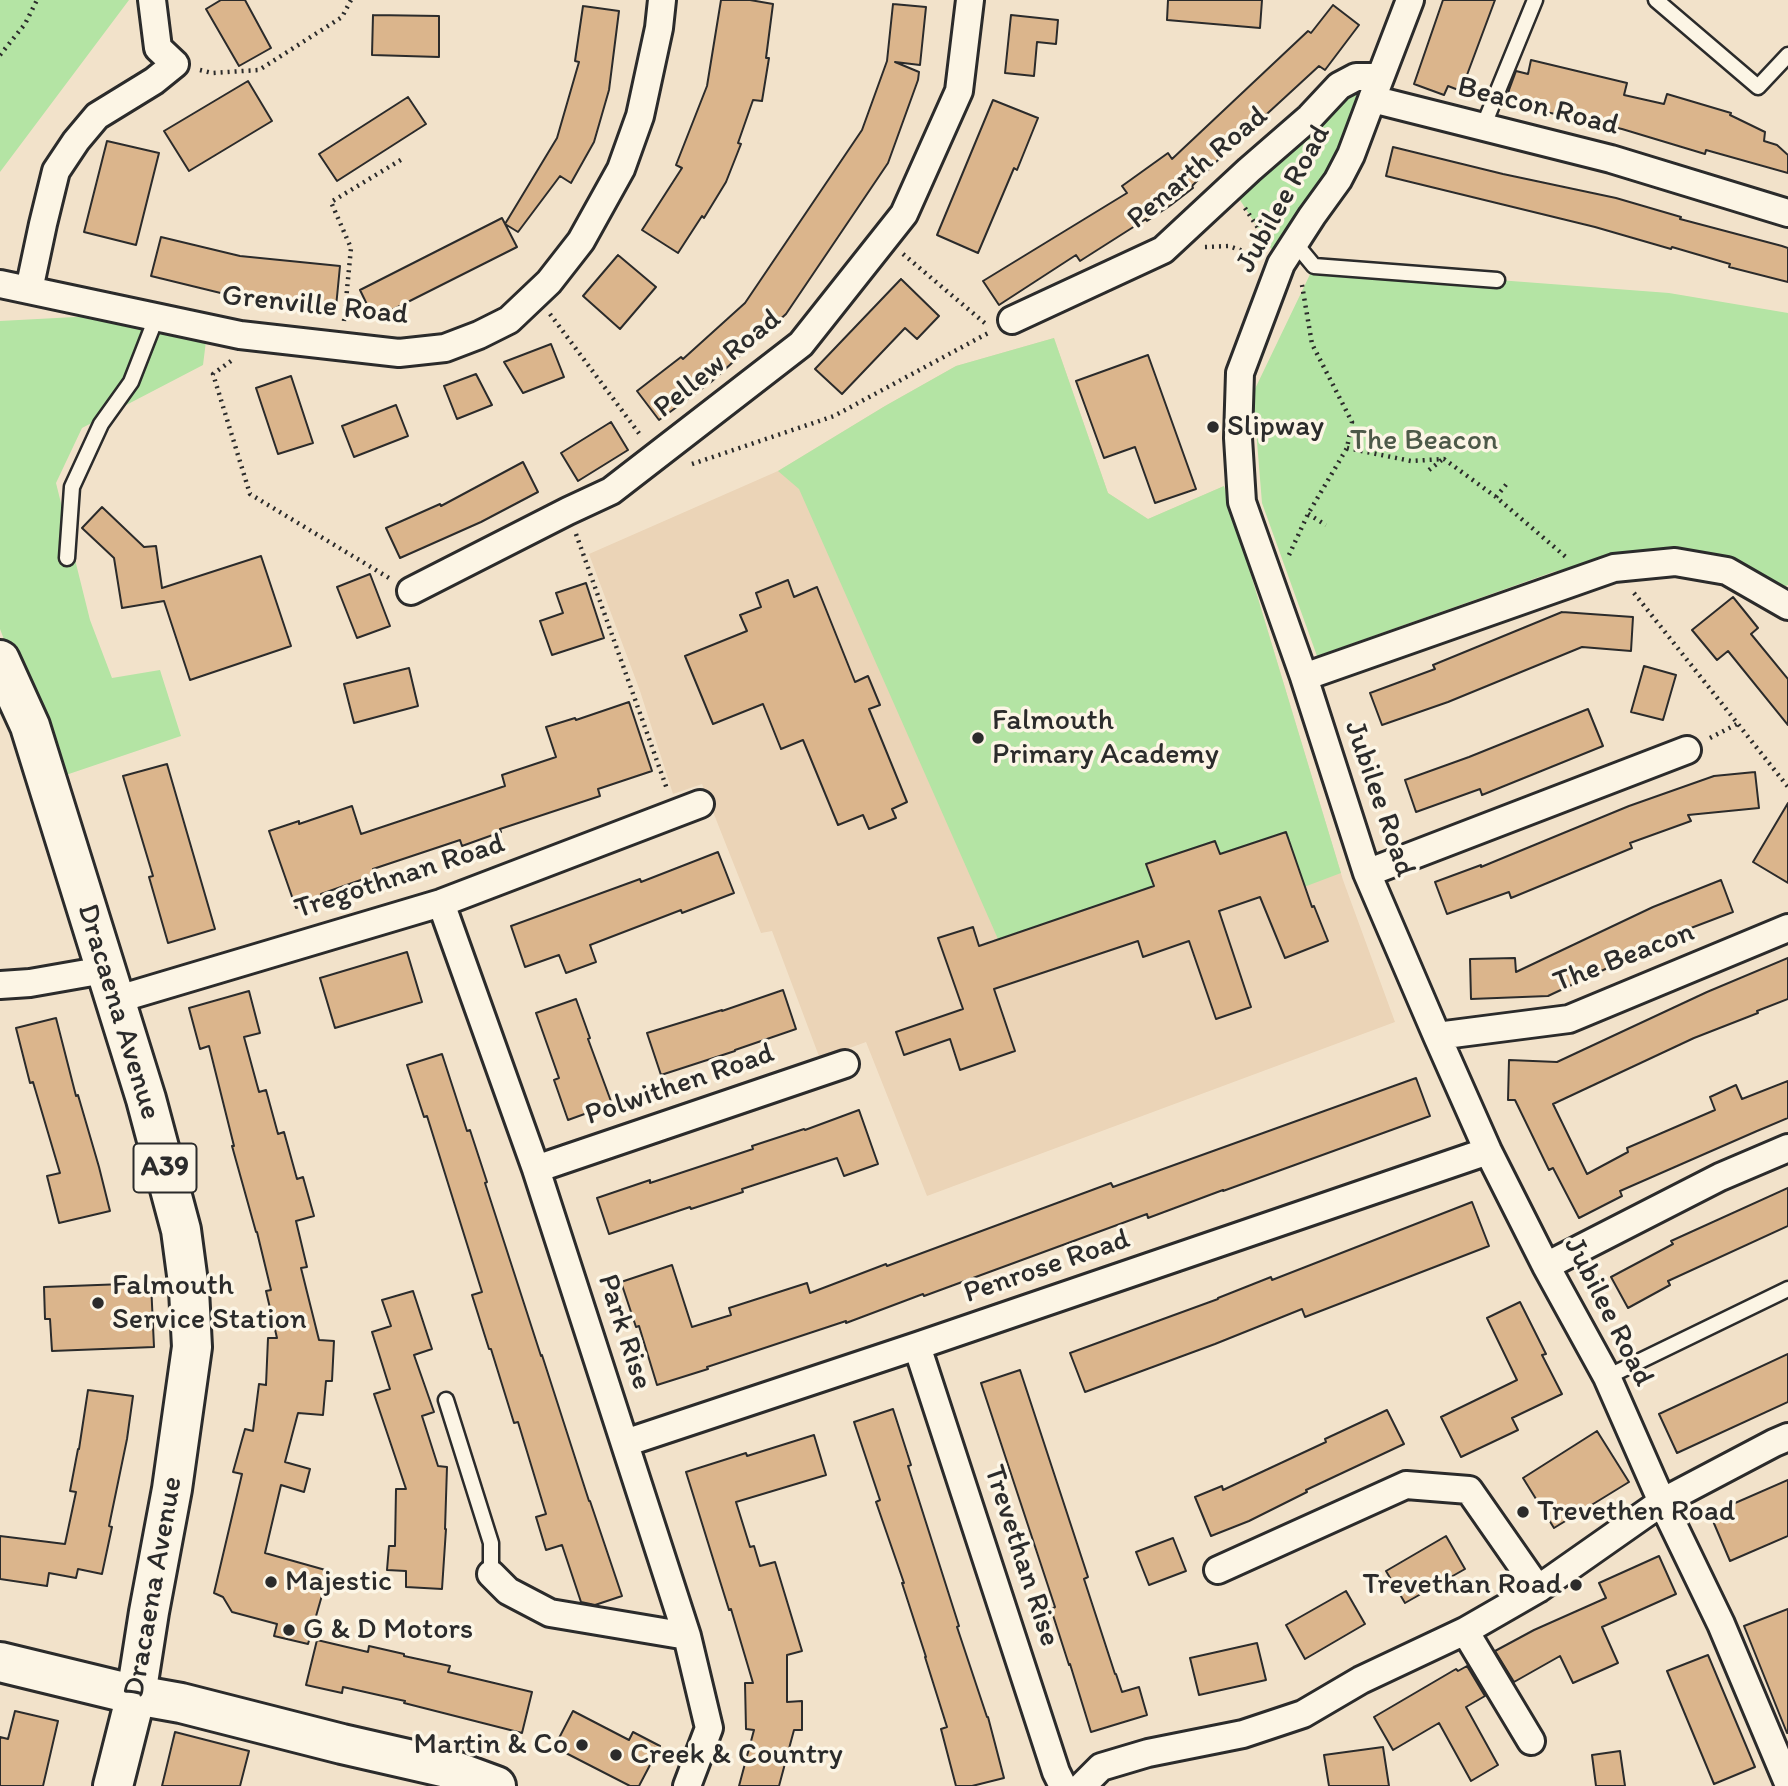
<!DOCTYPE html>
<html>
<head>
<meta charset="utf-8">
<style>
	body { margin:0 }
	canvas { display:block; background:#f2e2ca }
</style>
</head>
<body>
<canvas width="1788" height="1786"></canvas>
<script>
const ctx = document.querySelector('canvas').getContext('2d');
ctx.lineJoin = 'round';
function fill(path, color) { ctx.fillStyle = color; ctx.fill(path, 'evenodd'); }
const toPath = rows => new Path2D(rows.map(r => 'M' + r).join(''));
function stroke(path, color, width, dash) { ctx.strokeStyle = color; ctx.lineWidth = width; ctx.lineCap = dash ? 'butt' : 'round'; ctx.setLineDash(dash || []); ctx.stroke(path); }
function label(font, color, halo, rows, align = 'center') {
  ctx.font = font + ' Itim,sans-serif'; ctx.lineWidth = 7; ctx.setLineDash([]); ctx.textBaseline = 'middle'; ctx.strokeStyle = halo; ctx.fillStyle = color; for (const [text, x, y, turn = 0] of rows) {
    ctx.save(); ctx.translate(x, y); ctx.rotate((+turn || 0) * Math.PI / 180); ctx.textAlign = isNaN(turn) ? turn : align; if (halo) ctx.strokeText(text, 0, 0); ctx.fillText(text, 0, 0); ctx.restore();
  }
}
const built = toPath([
	[1054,338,1108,493,1148,519,1224,486,1343,880,1395,1022,927,1196,866,1042,820,1059,772,931,761,933,702,784,673,794,640,691,589,554,778,471,885,406,956,366]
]);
const green = toPath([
	[0,0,129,0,0,172],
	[1379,77,1281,264,1231,186,1310,117],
	[1314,266,1669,293,1788,313,1788,585,1776,590,1729,558,1657,548,1553,572,1317,656,1262,503,1253,393],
	[94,316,206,341,203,365,82,428,56,483,90,620,112,678,160,670,181,736,57,778,0,629,0,321],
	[1054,338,1108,493,1148,519,1224,486,1341,873,1304,887,1286,832,1220,854,1215,841,1147,864,1154,886,998,939,799,489,778,471,885,406,956,366]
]);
const building = toPath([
	[221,0,245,0,271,48,239,66,206,9,221,0],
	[721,0,750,0,773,4,766,58,769,58,762,101,753,100,738,143,741,144,726,182,704,218,702,216,678,253,642,230,682,168,676,165,707,86,721,0],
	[1168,0,1262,0,1260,28,1167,20,1168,0],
	[1443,0,1495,0,1461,91,1448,86,1444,95,1414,84,1443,0],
	[893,4,926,7,920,65,895,62,919,72,918,80,888,163,786,314,711,382,659,420,637,391,681,357,683,359,745,303,862,130,887,61,893,4],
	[1333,5,1359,25,1325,70,1319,66,1231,147,1192,186,1193,188,1171,205,1147,221,1146,219,1080,261,1076,255,999,305,983,281,1127,193,1122,186,1168,153,1172,159,1308,31,1311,33,1333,5],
	[583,6,619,11,609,90,594,142,571,183,560,176,518,232,505,224,557,138,579,62,575,61,583,6],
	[373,15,439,16,439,57,372,55,373,15],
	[1011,15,1058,20,1056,44,1037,42,1034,76,1005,73,1011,15],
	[1531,60,1627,83,1624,95,1664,104,1667,94,1731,113,1730,115,1765,132,1764,141,1777,145,1788,155,1788,173,1706,150,1705,154,1622,129,1506,103,1509,90,1516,71,1528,74,1531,60],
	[248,81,272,121,189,171,164,131,248,81],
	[408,97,426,124,337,181,319,154,408,97],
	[993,100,1038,118,1017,170,1014,168,978,253,937,235,993,100],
	[107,141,159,153,136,245,84,232,107,141],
	[1393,147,1503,174,1616,198,1681,217,1680,219,1782,246,1788,248,1788,282,1729,267,1730,264,1672,247,1671,249,1595,227,1386,176,1393,147],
	[502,218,517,247,374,319,360,290,502,218],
	[161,237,240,256,340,266,336,307,237,297,151,276,161,237],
	[618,255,656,287,620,329,583,296,618,255],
	[901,279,939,316,917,339,905,328,842,394,815,369,901,279],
	[551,344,564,377,523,393,504,362,551,344],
	[1148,355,1196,489,1155,503,1135,447,1104,458,1076,381,1148,355],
	[476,374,492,405,457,419,444,386,476,374],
	[291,376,313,443,278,454,256,388,291,376],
	[396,405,408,436,354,457,342,426,396,405],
	[611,422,628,450,578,481,561,453,611,422],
	[523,462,538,492,481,522,400,558,386,528,440,504,441,506,523,462],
	[102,507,144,547,156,546,162,588,261,556,291,646,190,680,164,601,122,608,114,558,82,528,102,507],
	[370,574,390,626,357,638,337,587,370,574],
	[788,580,794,597,817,587,855,682,868,676,880,705,869,709,907,802,892,809,896,818,869,829,863,815,838,825,803,740,781,749,763,704,713,724,685,656,747,631,740,615,761,607,756,593,788,580],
	[586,583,604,638,552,655,540,621,563,613,556,593,586,583],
	[1733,597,1758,628,1751,634,1788,679,1788,725,1728,651,1717,660,1692,630,1733,597],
	[1562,612,1633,617,1631,651,1582,647,1448,702,1382,725,1370,693,1435,669,1433,665,1562,612],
	[1644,666,1676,675,1663,720,1631,712,1644,666],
	[409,668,418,706,354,723,344,684,409,668],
	[629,702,652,771,598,789,600,796,500,829,501,832,462,846,460,840,373,869,375,875,321,894,323,899,296,908,269,831,299,821,299,824,352,806,361,834,505,786,502,775,556,757,546,727,575,718,576,720,629,702],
	[1588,709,1603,746,1482,795,1480,789,1416,812,1405,780,1469,757,1588,709],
	[167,764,215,929,168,943,149,877,153,876,123,776,167,764],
	[1755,772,1759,808,1688,815,1691,821,1630,843,1632,848,1511,898,1509,892,1447,914,1435,882,1481,865,1481,867,1629,806,1714,776,1755,772],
	[1788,803,1788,883,1753,862,1788,803],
	[1286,832,1312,907,1314,906,1328,941,1285,958,1260,897,1219,911,1251,1007,1216,1019,1189,941,1143,957,1138,941,994,989,1015,1051,960,1070,950,1039,904,1055,896,1032,963,1009,938,938,973,927,979,946,1154,886,1146,864,1215,841,1220,854,1286,832],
	[718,852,734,893,682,913,681,910,590,945,596,962,566,973,559,955,525,967,511,926,640,879,641,882,718,852],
	[1721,880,1733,912,1662,939,1663,942,1548,996,1471,999,1470,959,1515,958,1516,972,1653,907,1721,880],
	[407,952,422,1002,335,1028,320,978,407,952],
	[1788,958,1788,999,1757,1011,1758,1013,1694,1038,1553,1104,1587,1174,1628,1152,1627,1148,1715,1110,1710,1097,1736,1085,1742,1099,1788,1081,1788,1118,1757,1131,1620,1191,1622,1196,1579,1218,1553,1168,1549,1170,1515,1100,1508,1100,1509,1060,1557,1062,1707,992,1788,958],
	[783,990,796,1029,735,1050,735,1051,661,1075,647,1033,722,1010,722,1011,783,990],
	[249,991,260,1033,244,1037,259,1092,266,1090,278,1134,284,1132,297,1179,303,1177,314,1216,296,1221,307,1267,301,1268,319,1340,334,1341,332,1381,326,1381,323,1415,298,1413,285,1462,310,1469,304,1492,281,1485,265,1553,329,1571,308,1644,274,1636,277,1624,232,1612,223,1597,214,1593,242,1474,233,1472,245,1429,253,1431,259,1384,266,1385,268,1338,277,1338,266,1291,271,1290,257,1232,256,1232,232,1146,234,1146,209,1046,200,1049,189,1008,249,991],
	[576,999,590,1038,588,1039,612,1104,568,1120,554,1080,559,1078,536,1013,576,999],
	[56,1018,76,1096,78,1095,99,1167,110,1211,59,1223,47,1176,60,1173,33,1082,30,1083,16,1028,56,1018],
	[442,1054,467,1131,470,1130,487,1182,485,1183,541,1356,542,1355,589,1501,590,1501,622,1596,595,1605,581,1602,562,1545,546,1550,536,1517,546,1514,518,1422,514,1423,491,1349,489,1349,472,1295,482,1292,427,1116,424,1117,407,1065,442,1054],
	[1416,1078,1430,1116,1223,1191,1223,1190,1148,1218,1147,1214,924,1296,923,1294,846,1323,846,1321,707,1367,708,1369,657,1385,639,1326,636,1327,621,1282,672,1265,692,1327,731,1315,729,1308,807,1283,810,1293,886,1264,887,1266,1111,1183,1113,1187,1416,1078],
	[859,1110,878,1164,844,1176,837,1158,742,1189,743,1192,691,1209,690,1207,609,1234,597,1198,650,1180,650,1183,753,1149,752,1146,804,1129,805,1130,859,1110],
	[1788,1188,1788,1226,1668,1281,1670,1285,1628,1308,1611,1277,1673,1244,1671,1241,1788,1188],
	[1472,1202,1489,1246,1305,1317,1302,1309,1215,1344,1085,1392,1070,1353,1218,1299,1218,1298,1271,1277,1272,1280,1472,1202],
	[151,1283,154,1347,52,1351,50,1319,45,1319,44,1287,151,1283],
	[413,1291,432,1349,414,1355,434,1412,422,1416,438,1466,447,1467,445,1529,446,1529,442,1589,406,1587,406,1571,387,1570,389,1546,395,1546,396,1489,406,1489,374,1394,390,1389,372,1332,391,1326,382,1300,413,1291],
	[1520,1302,1546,1354,1542,1355,1562,1394,1512,1418,1518,1430,1461,1457,1441,1417,1517,1380,1487,1318,1520,1302],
	[1788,1354,1788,1402,1677,1453,1659,1414,1788,1354],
	[1020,1370,1088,1577,1084,1579,1115,1674,1116,1674,1122,1692,1139,1687,1147,1715,1091,1732,1070,1664,1069,1665,1051,1609,1055,1607,981,1383,1020,1370],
	[88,1390,133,1396,127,1439,109,1526,112,1527,102,1574,78,1569,76,1578,49,1573,47,1586,0,1579,0,1536,65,1544,76,1492,70,1491,78,1449,79,1449,88,1390],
	[893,1409,911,1465,908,1466,959,1626,957,1627,987,1717,988,1717,1004,1778,972,1786,956,1786,941,1729,947,1727,925,1657,926,1657,902,1583,904,1583,876,1502,880,1500,854,1422,893,1409],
	[1387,1410,1404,1444,1306,1490,1307,1492,1249,1521,1211,1536,1195,1497,1222,1486,1223,1490,1326,1442,1325,1439,1387,1410],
	[1597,1431,1629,1482,1554,1528,1523,1478,1597,1431],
	[814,1435,826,1475,736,1502,750,1547,754,1546,760,1566,775,1562,802,1651,787,1655,787,1702,802,1701,802,1730,794,1730,779,1786,739,1786,754,1730,746,1729,745,1683,753,1683,731,1609,729,1610,686,1472,746,1453,747,1456,814,1435],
	[1788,1480,1788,1536,1730,1561,1710,1514,1788,1480],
	[1446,1536,1465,1569,1405,1603,1386,1571,1446,1536],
	[1173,1538,1186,1571,1149,1585,1136,1552,1173,1538],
	[1659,1556,1676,1594,1602,1627,1618,1663,1573,1683,1560,1656,1514,1682,1495,1651,1534,1630,1606,1598,1599,1583,1659,1556],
	[1346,1591,1365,1624,1305,1659,1286,1625,1346,1591],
	[1788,1609,1788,1733,1787,1733,1744,1626,1788,1609],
	[317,1640,368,1652,369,1646,404,1654,404,1656,450,1666,448,1672,532,1692,522,1733,404,1703,405,1701,343,1687,342,1693,306,1685,317,1640],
	[1257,1643,1266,1680,1199,1695,1190,1658,1257,1643],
	[1708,1655,1755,1767,1714,1784,1667,1671,1708,1655],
	[1467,1666,1485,1696,1466,1707,1498,1765,1471,1781,1439,1723,1393,1750,1374,1717,1456,1669,1458,1671,1467,1666],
	[15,1711,58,1721,43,1786,0,1786,0,1737,8,1739,15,1711],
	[573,1711,629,1740,633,1732,660,1746,639,1786,630,1786,558,1749,558,1740,573,1711],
	[175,1732,249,1751,240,1786,162,1786,175,1732],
	[1383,1747,1389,1786,1329,1786,1324,1755,1383,1747],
	[1620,1751,1625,1786,1596,1786,1592,1755,1620,1751]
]);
const path = toPath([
	[0,55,25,24,37,0],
	[200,70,212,73,259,70,342,17,351,0],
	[1245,208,1267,242],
	[1205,247,1229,246,1257,256],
	[903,254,987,325],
	[550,314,641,436],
	[344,321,351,248,331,202,404,158],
	[231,361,213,374,250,494,389,578],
	[1347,448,1411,461,1444,459,1496,497,1567,558],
	[692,464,834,416,990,332],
	[1429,470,1443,459],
	[1496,497,1509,481],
	[1308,514,1326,525],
	[576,534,667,789],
	[1289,555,1308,514,1347,448,1352,422,1312,344,1302,285],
	[1634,593,1788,787],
	[1710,738,1737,724]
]);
const lane = toPath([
	[1656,0,1758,87,1788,55],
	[1483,127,1535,0],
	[1295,243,1314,266,1497,280],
	[67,558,72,487,101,424,131,382,156,318],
	[1607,1377,1788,1289],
	[446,1400,491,1543,491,1574]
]);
const street = toPath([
	[1410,0,1372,99,1611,159,1788,213],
	[1372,99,1351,155,1338,180,1312,216,1281,264,1240,373,1238,438,1242,502,1304,677,1367,873,1437,1036,1488,1151,1546,1266,1607,1377,1662,1502,1721,1624,1788,1783],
	[0,284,240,335,399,353,445,348,479,335,509,320,549,282,581,241,621,169,640,116,659,28,662,0],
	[29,290,43,224,56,171,76,141,97,116,154,81,175,64,158,48,152,0],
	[1012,320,1163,250,1249,170,1310,117,1339,86,1356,77,1379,77],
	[411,591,568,511,611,491,801,344,904,214,959,91,970,0],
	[1304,677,1614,568,1675,562,1727,571,1788,606],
	[1367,873,1687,750],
	[441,903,536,1169,687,1636,709,1728,687,1786],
	[0,985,30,983,87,973,104,966],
	[115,1000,441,903,700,804],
	[1437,1036,1569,1019,1788,928],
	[536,1169,845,1064],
	[1546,1266,1720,1177,1788,1148],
	[917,1346,1056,1772,1063,1786],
	[625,1443,917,1346,1488,1151],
	[1218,1570,1406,1485,1469,1490,1538,1589],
	[491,1574,508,1591,550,1613,687,1636],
	[1465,1631,1531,1741],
	[1082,1786,1101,1767,1148,1753,1243,1734,1303,1714,1361,1680,1465,1631,1538,1589,1662,1502,1774,1443,1788,1437]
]);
const secondary = toPath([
	[0,1662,136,1695,181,1703,342,1744,447,1768,496,1786]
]);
const primary = toPath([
	[0,660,30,726,146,1099,181,1230,189,1290,192,1347,172,1489,149,1612,136,1695,113,1786]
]);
const markers = [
	[1213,427,7,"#2b2b2b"],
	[978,738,7,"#2b2b2b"],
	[98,1303,7,"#2b2b2b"],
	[1523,1512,7,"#2b2b2b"],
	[271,1582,7,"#2b2b2b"],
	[1576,1585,7,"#2b2b2b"],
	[289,1630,7,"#2b2b2b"],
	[582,1745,7,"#2b2b2b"],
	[616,1755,7,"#2b2b2b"]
];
const shields = [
	[165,1168,63]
];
const shieldNames = [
	["A39",165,1168]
];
const streetNames = [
	["Beacon Road",1538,107,14],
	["Penarth Road",1198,168,-40],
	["Jubilee Road",1284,199,-61],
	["Grenville Road",315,306,6],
	["Pellew Road",718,364,-39],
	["Jubilee Road",1379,799,71],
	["Tregothnan Road",400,877,-18],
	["The Beacon",1624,958,-21],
	["Dracaena Avenue",118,1012,73],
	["Polwithen Road",680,1085,-19],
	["Penrose Road",1047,1267,-19],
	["Jubilee Road",1608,1312,63],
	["Park Rise",624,1332,72],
	["Trevethan Rise",1021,1556,72],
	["Dracaena Avenue",154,1587,-80]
];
const poiNames = [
	["Slipway",1227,427],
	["Falmouth",992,721],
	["Primary Academy",992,755],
	["Falmouth",112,1286],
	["Service Station",112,1320],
	["Trevethen Road",1537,1512],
	["Majestic",285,1582],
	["Trevethan Road",1562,1585,"right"],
	["G & D Motors",303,1630],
	["Martin & Co",568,1745,"right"],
	["Creek & Country",630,1755]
];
const parkNames = [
	["The Beacon",1424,441]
];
fill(built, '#ebd4b7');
fill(green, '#b4e4a4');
fill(building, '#dbb58c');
stroke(building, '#2b2b2b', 2);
stroke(lane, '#2b2b2b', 19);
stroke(street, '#2b2b2b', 32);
stroke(secondary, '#2b2b2b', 44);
stroke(primary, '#2b2b2b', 44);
stroke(path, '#2b2b2b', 4.5, [2, 5]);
stroke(lane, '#fcf5e5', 14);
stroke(street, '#fcf5e5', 26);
stroke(secondary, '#fcf5e5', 38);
stroke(primary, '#fcf5e5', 38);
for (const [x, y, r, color] of markers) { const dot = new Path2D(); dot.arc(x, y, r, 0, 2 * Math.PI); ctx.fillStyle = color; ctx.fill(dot); stroke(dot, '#fcf5e5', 2.5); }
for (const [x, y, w] of shields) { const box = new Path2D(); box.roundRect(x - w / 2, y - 24.5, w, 49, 5); ctx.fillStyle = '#fcf5e5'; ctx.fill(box); stroke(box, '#2b2b2b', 2); }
label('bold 28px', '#2b2b2b', null, shieldNames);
label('30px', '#2b2b2b', '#fcf5e5', streetNames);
label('30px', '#2b2b2b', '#fcf5e5', poiNames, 'left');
label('30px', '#4d5949', '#fcf5e5', parkNames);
</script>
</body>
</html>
